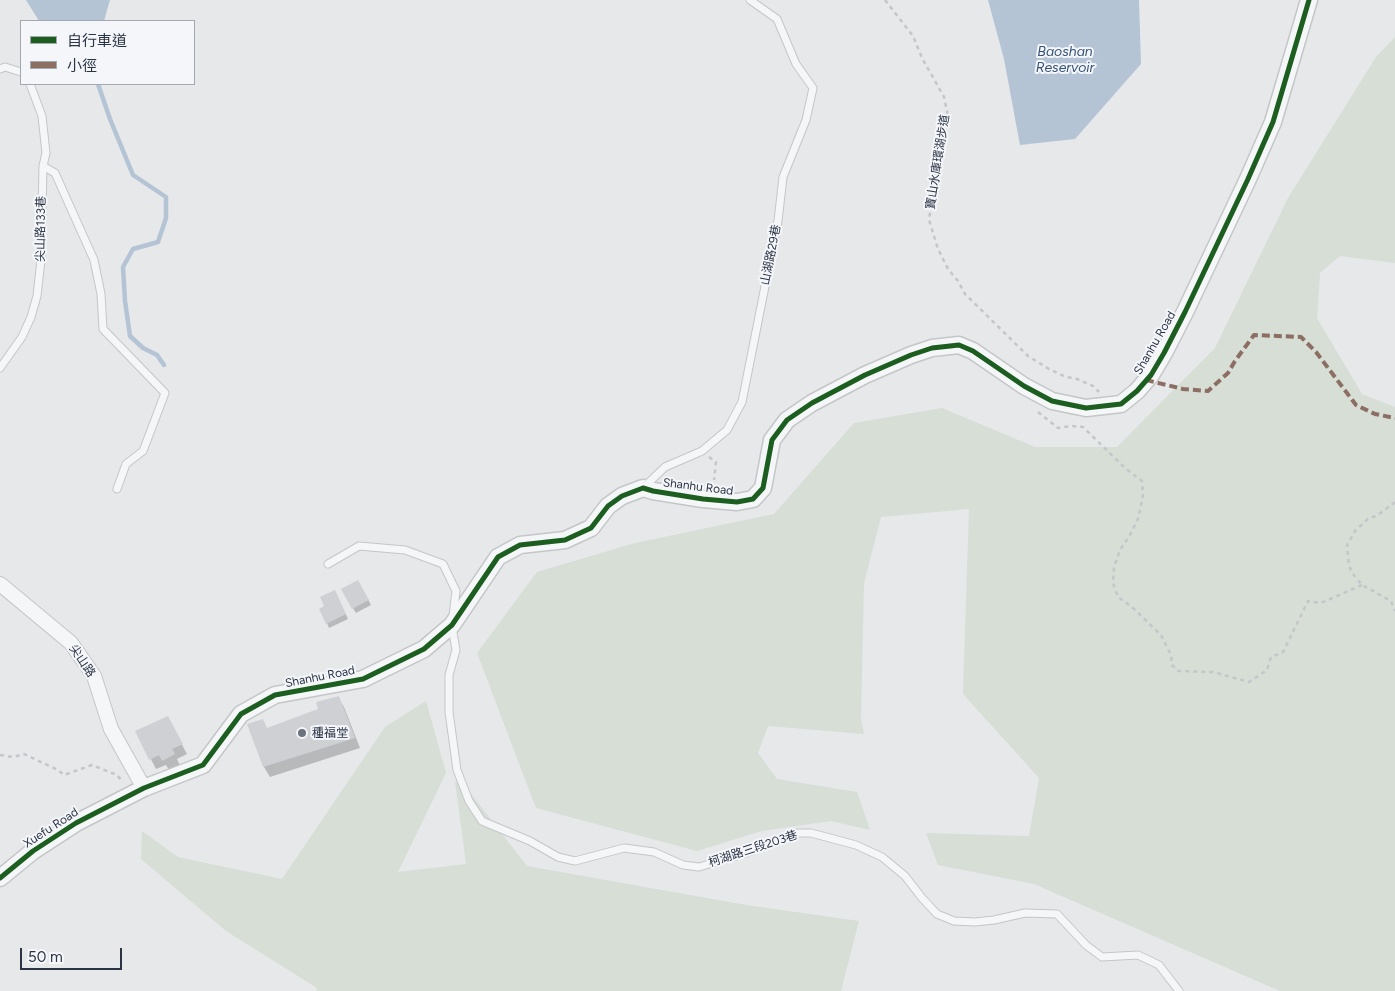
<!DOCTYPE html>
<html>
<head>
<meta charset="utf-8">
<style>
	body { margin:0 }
	#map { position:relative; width:1395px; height:991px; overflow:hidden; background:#e6e8ea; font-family:Figtree,"Noto Sans TC",sans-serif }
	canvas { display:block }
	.legend { position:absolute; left:20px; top:20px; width:175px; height:65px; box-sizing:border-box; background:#f4f6f9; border:1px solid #a4a8b1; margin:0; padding:6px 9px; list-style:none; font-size:15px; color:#2b3445 }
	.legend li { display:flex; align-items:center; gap:10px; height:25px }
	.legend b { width:25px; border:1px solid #a4a8b1 }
	.scale { position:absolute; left:20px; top:948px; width:102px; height:22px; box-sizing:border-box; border:2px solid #2b3445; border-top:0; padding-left:6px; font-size:15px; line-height:18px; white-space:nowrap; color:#2b3445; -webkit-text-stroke:4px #f4f6f9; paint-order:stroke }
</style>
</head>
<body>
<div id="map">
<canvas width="1395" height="991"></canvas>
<ul class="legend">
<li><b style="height:6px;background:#1b5e20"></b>自行車道</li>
<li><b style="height:6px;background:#8d6e63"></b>小徑</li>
</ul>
<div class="scale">50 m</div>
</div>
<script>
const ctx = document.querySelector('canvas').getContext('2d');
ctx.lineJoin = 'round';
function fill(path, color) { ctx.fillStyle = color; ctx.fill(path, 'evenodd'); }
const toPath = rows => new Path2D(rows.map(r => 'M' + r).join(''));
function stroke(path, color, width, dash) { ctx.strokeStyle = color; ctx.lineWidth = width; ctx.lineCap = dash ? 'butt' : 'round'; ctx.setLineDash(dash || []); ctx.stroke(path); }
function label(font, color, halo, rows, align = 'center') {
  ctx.font = font + ' Figtree,"Noto Sans TC",sans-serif'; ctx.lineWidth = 4; ctx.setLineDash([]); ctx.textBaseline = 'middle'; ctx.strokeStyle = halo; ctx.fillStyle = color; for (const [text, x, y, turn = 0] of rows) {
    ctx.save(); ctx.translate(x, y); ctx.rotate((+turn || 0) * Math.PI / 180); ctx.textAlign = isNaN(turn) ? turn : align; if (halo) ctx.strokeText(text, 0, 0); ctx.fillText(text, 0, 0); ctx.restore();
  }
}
const green = toPath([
	[1395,37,1395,263,1340,256,1320,273,1317,318,1362,394,1395,407,1395,991,1280,991,1034,884,938,865,926,833,1029,836,1039,778,963,694,969,509,881,517,864,583,861,718,864,734,768,726,758,753,777,779,857,792,870,830,831,821,762,831,697,851,536,808,477,653,537,572,635,543,774,514,854,423,942,408,1035,447,1117,447,1215,348,1288,198,1376,57],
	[426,701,446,773,398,872,466,864,455,781,471,794,527,866,746,905,859,921,841,991,316,991,317,988,226,931,141,859,142,831,178,857,282,879,385,727]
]);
const water = toPath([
	[26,0,110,0,104,21,39,21],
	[988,0,1139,0,1141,64,1075,139,1020,145,1004,59]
]);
const shadow = toPath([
	[358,581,371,605,356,613,342,590],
	[337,596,348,619,329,628,327,623],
	[338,697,344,707,360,748,270,777,264,767,248,725,267,729,320,710],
	[173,728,187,754,177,759,180,765,169,770,166,765,156,769,137,732]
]);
const stream = toPath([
	[98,84,110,119,133,175,166,197,166,218,158,242,133,249,123,267,125,301,130,336,143,348,157,355,164,365]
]);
const building = toPath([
	[358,580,369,600,352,609,341,589],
	[335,590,346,614,326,624,319,609,324,606,320,597],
	[339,696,355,738,263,767,247,724,263,719,267,728,318,709,316,702],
	[168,716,183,744,172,749,175,754,162,761,159,755,149,760,135,731]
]);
const path = toPath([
	[885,0,913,36,922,58,944,97,948,116,936,172,929,220,938,249,948,269,958,281,965,294,1028,356,1049,369,1066,377,1077,379,1093,386,1099,392],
	[1038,412,1058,428,1071,426,1083,427,1125,468,1142,481,1143,495,1138,519,1130,535,1120,550,1114,567,1113,583,1118,597,1132,607,1161,635,1171,655,1172,665,1178,671,1213,672,1249,682,1267,670,1271,657,1283,652,1308,601,1321,603,1362,585],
	[709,457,716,462,714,480],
	[1395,502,1378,515,1368,519,1355,531,1347,545,1349,566,1353,574,1362,585,1391,601,1395,611],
	[0,755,13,757,24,754,58,770,64,775,92,765,117,775,123,782]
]);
const service = toPath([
	[0,69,5,67,21,72],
	[43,166,55,173,94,260,101,294,103,329,165,393,143,451,126,464,117,489],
	[0,368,22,337,31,317,37,296,41,260,43,166,46,153,42,116,30,84],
	[643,488,665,467,702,451,727,430,742,402,778,221,783,177,806,120,813,88,796,64,777,19,750,0],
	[328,564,359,546,405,550,443,564,456,591,453,616],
	[452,627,456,650,449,675,449,712,457,770,469,801,482,821,530,841,558,857,575,861,624,848,654,852,683,865,699,867,743,854,797,833,811,833,856,845,882,857,905,876,922,898,937,914,954,921,975,922,994,920,1025,913,1057,914,1086,945,1102,957,1138,955,1159,965,1179,991]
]);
const minor = toPath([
	[0,584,71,643,94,676,111,729,144,788]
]);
const tertiary = toPath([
	[0,878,33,851,76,823,144,788,203,765,241,714,275,695,363,679,424,649,452,625,498,557,520,545,565,540,591,528,608,506,622,496,643,488,653,491,703,499,737,502,753,499,763,488,772,440,787,420,812,403,865,375,911,355,932,348,959,345,973,351,1024,386,1052,401,1086,408,1121,404,1137,391,1151,375,1164,353,1185,312,1248,179,1273,122,1309,0]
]);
const quiet = toPath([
	[1146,380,1183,389,1208,391,1228,373,1235,361,1254,335,1301,337,1316,352,1356,405,1375,414,1395,418]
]);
const cycleway = toPath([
	[0,878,33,851,76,823,144,788,203,765,241,714,275,695,363,679,424,649,452,625,498,557,520,545,565,540,591,528,608,506,622,496,643,488,653,491,703,499,737,502,753,499,763,488,772,440,787,420,812,403,865,375,911,355,932,348,959,345,973,351,1024,386,1052,401,1086,408,1121,404,1137,391,1151,375,1164,353,1185,312,1248,179,1273,122,1309,0]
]);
const markers = [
	[302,733,5,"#6c737f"]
];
const streetNames = [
	["寶山水庫環湖步道",938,162,-81],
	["尖山路133巷",41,229,-89],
	["山湖路29巷",771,255,-79],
	["Shanhu Road",1155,343,-60],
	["Shanhu Road",698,487,7],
	["尖山路",82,661,56],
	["Shanhu Road",320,677,-11],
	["Xuefu Road",51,828,-33],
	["柯湖路三段203巷",753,849,-18]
];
const poiNames = [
	["種福堂",312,733]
];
const waterNames = [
	["Baoshan",1065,52],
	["Reservoir",1065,68]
];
fill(green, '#d6ded6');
fill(water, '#b4c4d5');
fill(shadow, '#0003');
stroke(stream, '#b4c4d5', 4.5);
fill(building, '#ced0d3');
stroke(service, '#c4c6c8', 9);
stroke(minor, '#c4c6c8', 16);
stroke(tertiary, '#c4c6c8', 19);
stroke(path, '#c5c6ca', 2.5, [4, 4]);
stroke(service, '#f5f6f7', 7);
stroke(minor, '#f5f6f7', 14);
stroke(tertiary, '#f5f6f7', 16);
stroke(quiet, '#8d6e63', 4, [8, 4]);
stroke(cycleway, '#1b5e20', 5);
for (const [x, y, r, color] of markers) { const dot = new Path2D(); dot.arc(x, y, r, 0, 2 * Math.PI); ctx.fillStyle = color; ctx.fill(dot); stroke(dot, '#f4f6f9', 2); }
label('12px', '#2b3445', '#f4f6f9', streetNames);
label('12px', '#2b3445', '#f4f6f9', poiNames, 'left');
label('italic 14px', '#34527a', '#f4f6f9', waterNames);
</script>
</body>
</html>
